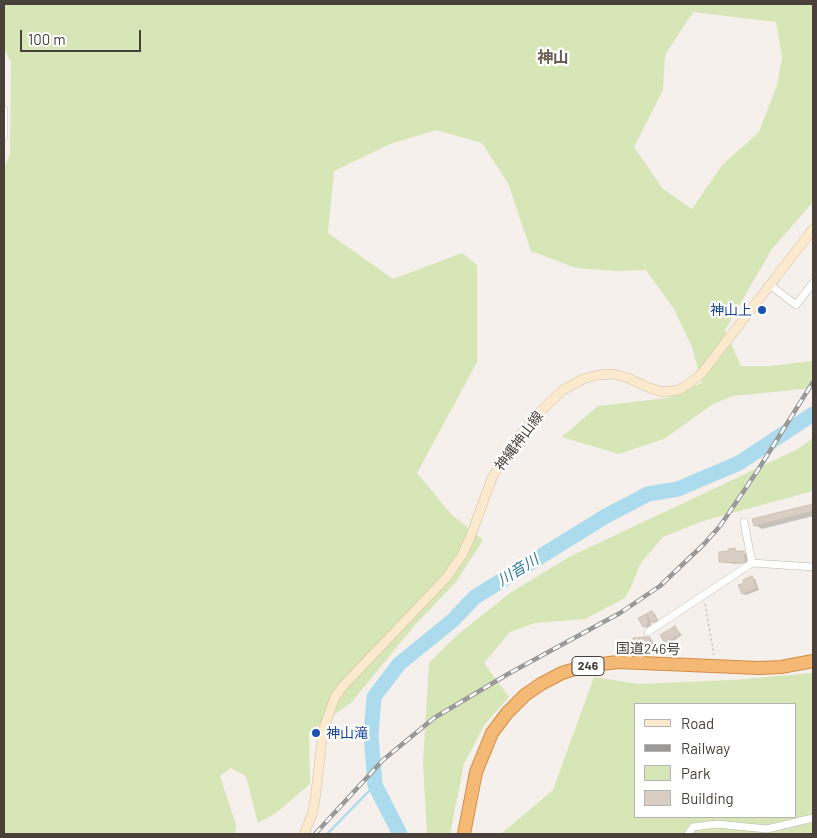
<!DOCTYPE html>
<html>
<head>
<meta charset="utf-8">
<style>
	body { margin:0 }
	#map { position:relative; width:817px; height:838px; overflow:hidden; background:#f5f0eb; font-family:Barlow,sans-serif }
	canvas { display:block }
	.frame { position:absolute; inset:0; border:5px solid #494039; pointer-events:none }
	.legend { position:absolute; left:634px; top:703px; width:162px; height:115px; box-sizing:border-box; background:#fff; border:1px solid #b6b3b0; margin:0; padding:6px 9px; list-style:none; font-size:15px; color:#494039 }
	.legend li { display:flex; align-items:center; gap:10px; height:25px }
	.legend b { width:25px; border:1px solid #b6b3b0 }
	.scale { position:absolute; left:20px; top:30px; width:121px; height:22px; box-sizing:border-box; border:2px solid #494039; border-top:0; padding-left:6px; font-size:15px; line-height:18px; white-space:nowrap; color:#494039; -webkit-text-stroke:4px #fff; paint-order:stroke }
</style>
</head>
<body>
<div id="map">
<canvas width="817" height="838"></canvas>
<div class="frame"></div>
<ul class="legend">
<li><b style="height:6px;background:#fceace"></b>Road</li>
<li><b style="height:6px;background:#999"></b>Railway</li>
<li><b style="height:14px;background:#d7e6b7"></b>Park</li>
<li><b style="height:14px;background:#d9cec4"></b>Building</li>
</ul>
<div class="scale">100 m</div>
</div>
<script>
const ctx = document.querySelector('canvas').getContext('2d');
ctx.lineJoin = 'round';
function fill(path, color) { ctx.fillStyle = color; ctx.fill(path, 'evenodd'); }
const toPath = rows => new Path2D(rows.map(r => 'M' + r).join(''));
function stroke(path, color, width, dash) { ctx.strokeStyle = color; ctx.lineWidth = width; ctx.lineCap = dash ? 'butt' : 'round'; ctx.setLineDash(dash || []); ctx.stroke(path); }
function label(font, color, halo, rows, align = 'center') {
  ctx.font = font + ' Barlow,"Noto Sans JP",sans-serif'; ctx.lineWidth = 4.5; ctx.setLineDash([]); ctx.textBaseline = 'middle'; ctx.strokeStyle = halo; ctx.fillStyle = color; for (const [text, x, y, turn = 0] of rows) {
    ctx.save(); ctx.translate(x, y); ctx.rotate((+turn || 0) * Math.PI / 180); ctx.textAlign = isNaN(turn) ? turn : align; if (halo) ctx.strokeText(text, 0, 0); ctx.fillText(text, 0, 0); ctx.restore();
  }
}
const green = toPath([
	[4,4,813,4,813,202,772,249,725,330,741,366,770,366,813,361,813,388,733,396,713,404,664,439,619,454,562,437,598,406,667,398,702,383,692,347,674,309,646,270,617,271,576,268,531,251,508,183,482,143,436,130,390,144,334,171,328,233,393,279,462,253,477,265,477,362,417,473,451,514,483,540,456,582,414,626,351,703,309,732,310,784,276,813,258,823,246,776,231,768,220,776,236,825,235,834,4,834,4,168,10,154,11,61,4,50],
	[693,12,776,22,782,58,777,85,759,132,723,164,692,209,662,188,634,147,663,90,665,55],
	[813,438,813,491,703,521,663,537,640,564,632,585,625,598,585,619,535,623,510,632,484,663,509,697,485,724,464,764,450,834,427,834,423,762,429,663,456,636,510,593,569,557,798,449],
	[813,673,813,834,501,834,553,790,594,677,639,684,732,680],
	[636,704,796,704,796,817,636,817]
]);
const shadow = toPath([
	[813,505,813,516,762,529,755,525,754,520],
	[735,550,747,554,747,563,734,564,720,561],
	[752,578,755,579,759,590,746,595,743,594,740,586],
	[652,612,655,614,659,622,656,624,650,617,651,625,647,628,644,626,640,619],
	[675,627,682,635,669,644,666,642],
	[650,638,652,640,654,648,625,651,622,649,636,646]
]);
const stream = toPath([
	[327,834,375,785]
]);
const river = toPath([
	[400,834,375,785,371,735,374,697,399,664,452,621,475,597,606,516,648,494,678,489,739,463,813,414]
]);
const building = toPath([
	[813,504,813,511,754,526,752,519,813,504],
	[735,548,735,551,744,551,745,561,742,563,719,562,719,552,728,551,728,549,735,548],
	[752,576,757,588,742,594,738,585,744,583,743,580,752,576],
	[652,611,657,620,652,623,647,615,648,624,643,627,638,618,652,611],
	[675,626,680,634,665,643,660,635,675,626],
	[644,637,650,637,651,647,621,650,622,643,634,644,633,638,644,637]
]);
const path = toPath([
	[705,604,714,655]
]);
const street = toPath([
	[4,110,4,136],
	[770,285,796,305,813,283],
	[744,522,752,563],
	[648,632,752,563,813,567],
	[688,834,693,827,717,824,767,829,813,818]
]);
const secondary = toPath([
	[304,834,312,815,315,800,323,731,335,697,343,686,447,577,462,555,470,538,492,478,502,461,521,434,540,412,563,390,583,379,598,375,614,374,628,378,647,387,662,392,678,390,690,383,702,373,813,229]
]);
const highway = toPath([
	[464,834,476,772,492,733,507,713,525,695,541,684,562,673,585,666,618,662,759,668,781,667,813,661]
]);
const rail = toPath([
	[315,834,383,760,434,718,508,674,620,613,660,586,704,544,720,526,758,470,813,382]
]);
const markers = [
	[762,310,5,"#1a4fb4"],
	[316,733,5,"#1a4fb4"]
];
const shields = [
	[588,666,32]
];
const shieldNames = [
	["246",588,666]
];
const transitNames = [
	["神山上",752,310],
	["神山滝",326,733,"left"]
];
const streetNames = [
	["神縄神山線",519,441,-53],
	["国道246号",648,649,1]
];
const waterNames = [
	["川音川",518,570,-32]
];
const quarterNames = [
	["神山",553,58]
];
fill(green, '#d7e6b7');
fill(shadow, '#0003');
stroke(stream, '#acdbed', 2.5);
stroke(river, '#acdbed', 15);
fill(building, '#d9cec4');
stroke(building, '#d0c2b5', 1);
stroke(street, '#c0b7ae', 8);
stroke(secondary, '#d4c09f', 10);
stroke(highway, '#d58d45', 14);
stroke(path, '#c1b1a0', 1, [2.5, 2.5]);
stroke(street, '#fff', 7);
stroke(secondary, '#fceace', 9);
stroke(highway, '#f5b976', 12);
stroke(rail, '#999', 4.5);
stroke(rail, '#fff', 2.5, [8]);
for (const [x, y, r, color] of markers) { const dot = new Path2D(); dot.arc(x, y, r, 0, 2 * Math.PI); ctx.fillStyle = color; ctx.fill(dot); stroke(dot, '#fff', 2); }
for (const [x, y, w] of shields) { const box = new Path2D(); box.roundRect(x - w / 2, y - 9.5, w, 19, 4); ctx.fillStyle = '#fff'; ctx.fill(box); stroke(box, '#494039', 1); }
label('bold 12px', '#494039', null, shieldNames);
label('14px', '#164399', '#fff', transitNames, 'right');
label('14px', '#494039', '#fff', streetNames);
label('italic 15px', '#327a97', '#fff', waterNames);
label('bold 16px', '#6b5d51', '#fff', quarterNames);
</script>
</body>
</html>
